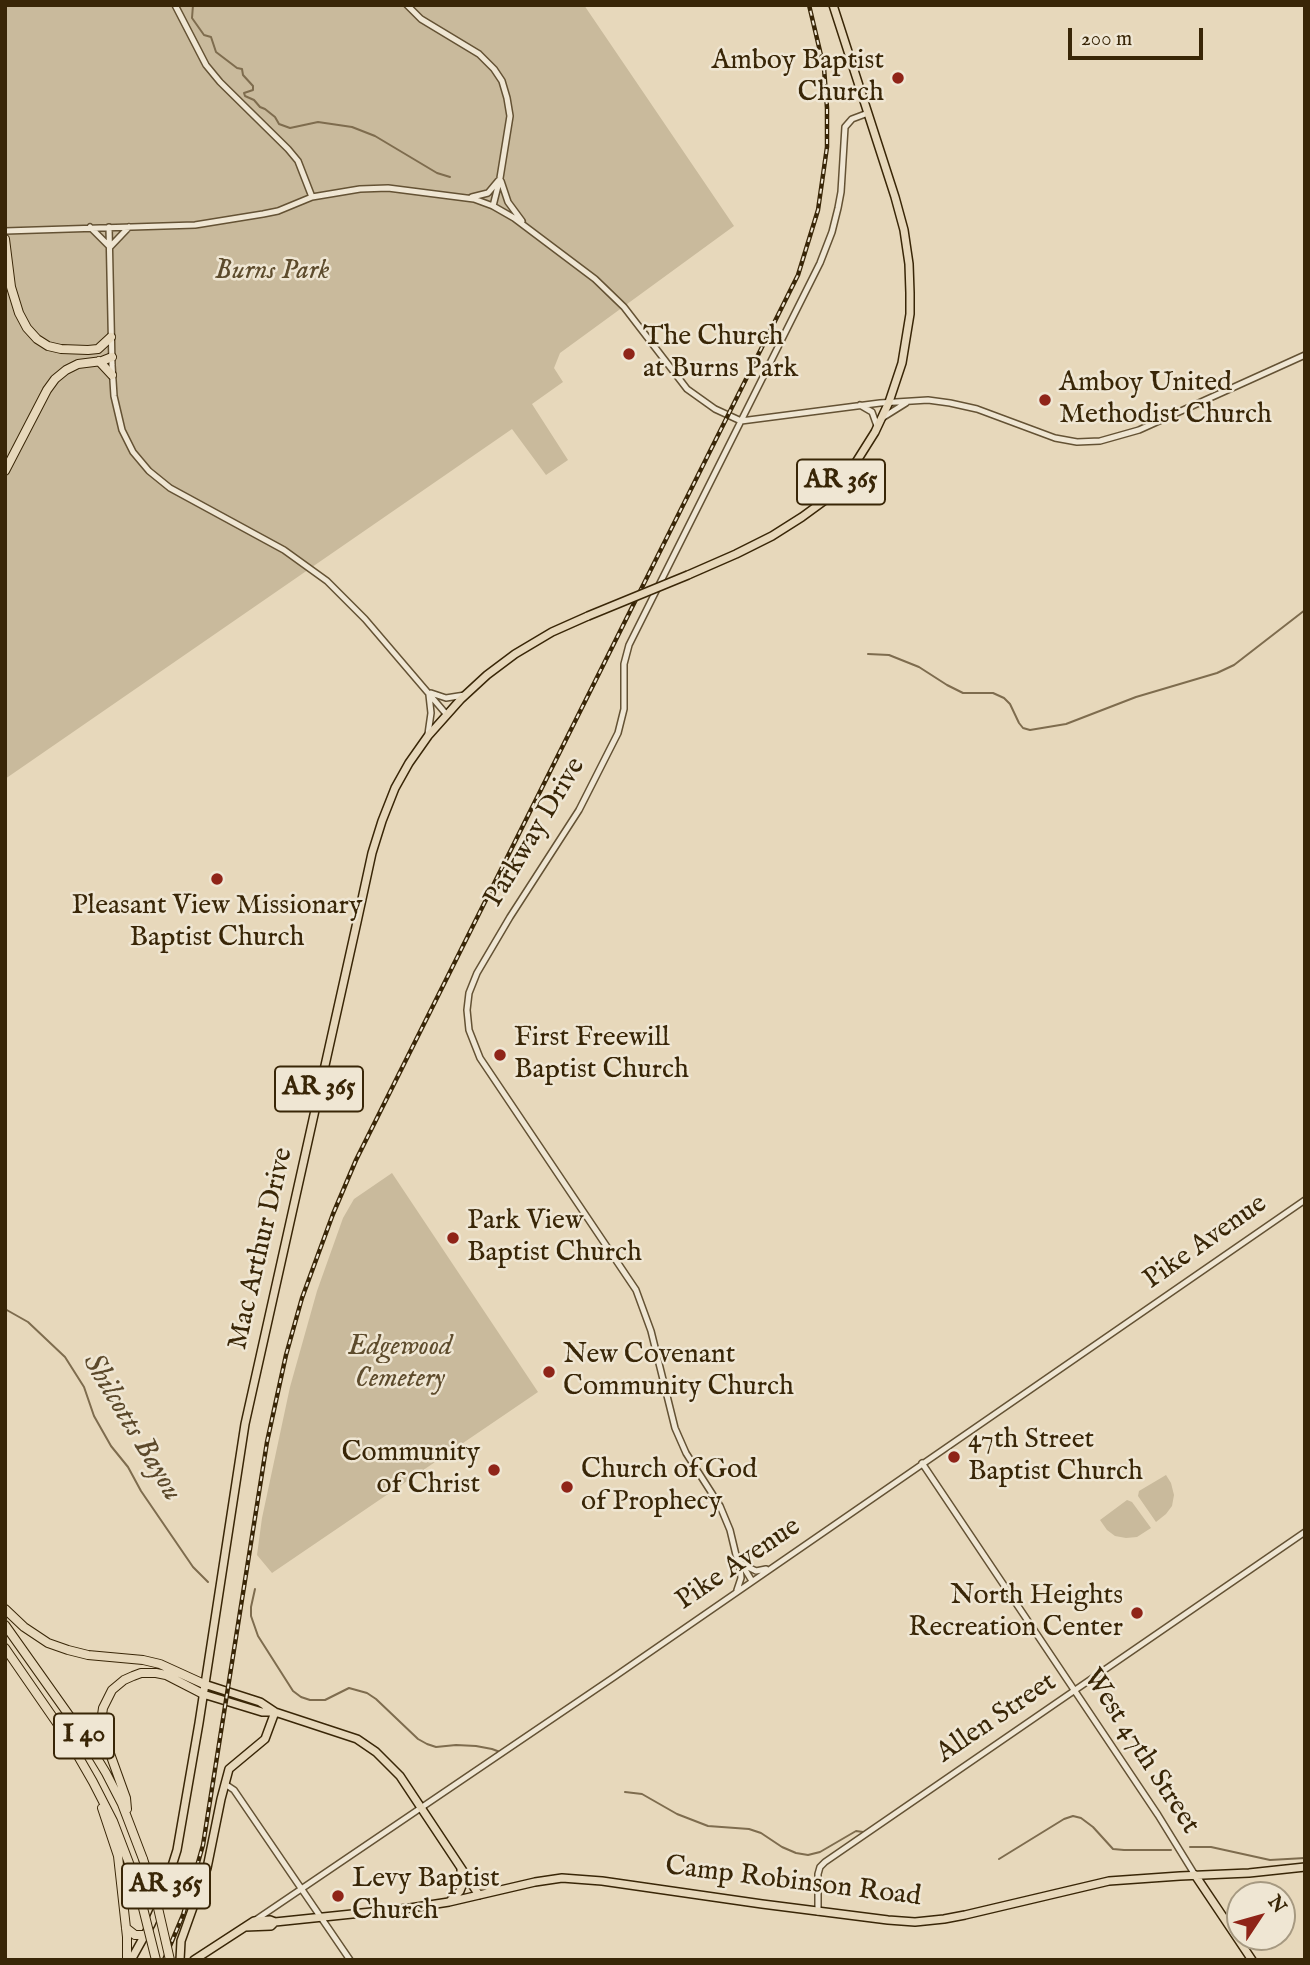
<!DOCTYPE html>
<html>
<head>
<meta charset="utf-8">
<style>
	body { margin:0 }
	#map { position:relative; width:1310px; height:1965px; overflow:hidden; background:#e7d8bb; font-family:"IM FELL English",serif }
	canvas { display:block }
	.frame { position:absolute; inset:0; border:7px solid #392607; pointer-events:none }
	.north { position:absolute; left:1226px; top:1881px; width:70px; height:70px; box-sizing:border-box; background:#efe6d3; border:2px solid #a69981; border-radius:50%; rotate:54deg; font-size:19px; font-weight:700; line-height:28px; text-align:center; color:#392607 }
	.north::after { content:''; display:block; margin:auto; width:24px; height:32px; background:#8f2418; clip-path:polygon(50% 0,100% 100%,50% 72%,0 100%) }
	.scale { position:absolute; left:1068px; top:28px; width:135px; height:32px; box-sizing:border-box; border:4px solid #392607; border-top:0; padding-left:9px; font-size:21px; line-height:24px; white-space:nowrap; color:#392607; -webkit-text-stroke:5px #efe6d3; paint-order:stroke }
</style>
</head>
<body>
<div id="map">
<canvas width="1310" height="1965"></canvas>
<div class="frame"></div>
<div class="north">N</div>
<div class="scale">200 m</div>
</div>
<script>
const ctx = document.querySelector('canvas').getContext('2d');
ctx.lineJoin = 'round';
function fill(path, color) { ctx.fillStyle = color; ctx.fill(path, 'evenodd'); }
const toPath = rows => new Path2D(rows.map(r => 'M' + r).join(''));
function stroke(path, color, width, dash) { ctx.strokeStyle = color; ctx.lineWidth = width; ctx.lineCap = dash ? 'butt' : 'round'; ctx.setLineDash(dash || []); ctx.stroke(path); }
function label(font, color, halo, rows, align = 'center') {
  ctx.font = font + ' "IM FELL English",serif'; ctx.lineWidth = 5; ctx.setLineDash([]); ctx.textBaseline = 'middle'; ctx.strokeStyle = halo; ctx.fillStyle = color; for (const [text, x, y, turn = 0] of rows) {
    ctx.save(); ctx.translate(x, y); ctx.rotate((+turn || 0) * Math.PI / 180); ctx.textAlign = isNaN(turn) ? turn : align; if (halo) ctx.strokeText(text, 0, 0); ctx.fillText(text, 0, 0); ctx.restore();
  }
}
const green = toPath([
	[5,5,584,5,734,226,560,353,554,368,563,382,532,404,568,460,546,475,512,429,5,779],
	[392,1173,538,1392,272,1573,257,1555,262,1518,290,1387,317,1291,343,1218,354,1199],
	[1166,1475,1171,1483,1174,1495,1172,1506,1166,1514,1156,1522,1138,1496,1139,1491],
	[1127,1500,1132,1502,1151,1528,1137,1537,1126,1538,1115,1536,1107,1530,1100,1520]
]);
const stream = toPath([
	[193,5,192,18,204,35,211,37,216,52,237,68,242,69,243,75,253,86,253,90,244,93,245,96,254,100,260,107,265,109,275,117,279,124,290,128,318,122,352,127,375,136,437,173,450,177],
	[868,654,889,655,919,667,947,685,963,693,993,693,1004,698,1010,704,1019,723,1023,728,1030,730,1066,724,1136,697,1217,673,1234,665,1305,610],
	[5,1309,28,1322,65,1357,84,1387,94,1416,111,1446,128,1467,141,1491,193,1567,208,1582],
	[255,1589,251,1607,251,1616,258,1636,293,1691,301,1697,310,1700,325,1700,349,1688,367,1693,376,1699,418,1739,427,1744,436,1747,456,1745,476,1746,492,1749,500,1752],
	[625,1792,642,1794,677,1814,708,1826,749,1829,761,1833,782,1847,796,1853,808,1855,820,1852,856,1831,863,1832],
	[1190,1847,1211,1847,1270,1860,1305,1858],
	[999,1859,1064,1819,1073,1816,1081,1818,1093,1827,1113,1849,1124,1850,1171,1850]
]);
const minor = toPath([
	[175,5,206,65,220,82,288,149,298,161,312,197],
	[407,5,421,19,479,54,494,69,502,81,507,98,510,116,500,178,493,206],
	[501,181,508,202,522,221],
	[472,197,488,193,498,181],
	[90,227,110,247,129,227],
	[109,227,112,365,114,396,122,430,133,452,149,471,170,488,284,550,327,581,365,619,447,715],
	[5,231,195,225,263,214,278,211,312,197,360,189,388,188,474,199,493,206,514,218,595,279,624,307,687,389,715,409,741,421,880,403,928,400,950,403,977,409,1055,438,1077,442,1100,441,1139,430,1305,355],
	[860,405,872,412,877,426],
	[882,418,906,403],
	[431,693,446,698,465,695],
	[428,734,431,713,429,695],
	[922,1463,1158,1815,1195,1875],
	[742,1564,756,1571,766,1569],
	[752,1581,736,1555,730,1530,720,1506,686,1453,675,1428,651,1331,636,1290,480,1058,469,1030,467,1010,469,993,477,973,510,917,579,810,618,733,624,709,624,664,629,645,820,263,832,232,838,208,841,192,845,127,852,119,868,113],
	[737,1590,741,1578,740,1566],
	[225,1784,234,1790,350,1960],
	[818,1912,818,1874,820,1867,825,1862,1305,1532],
	[254,1921,614,1677,1305,1200]
]);
const major = toPath([
	[688,575,736,554,772,536,802,517,828,498,853,467,875,432,889,402,902,363,910,314,910,293,909,264,904,230,895,197,833,5],
	[204,1684,260,1702,275,1712,357,1739,376,1752,400,1776,479,1895],
	[203,1694,262,1712,275,1712],
	[1195,1875,1252,1960],
	[472,1879,481,1886,490,1886,498,1889],
	[450,1901,460,1891,462,1886,461,1869],
	[245,1927,271,1926,275,1922],
	[131,1960,151,1924,160,1904,177,1850,199,1723,245,1424,357,922,372,853,382,821,395,788,409,763,428,736,461,699,487,675,515,654,552,632,588,616],
	[180,1960,181,1941,207,1868,221,1799,229,1769,265,1739,275,1712],
	[194,1960,254,1921,270,1920,275,1922,410,1908,449,1902,535,1882,562,1878,602,1881,762,1904,888,1920,915,1922,944,1919,965,1915,1109,1881,1180,1876,1249,1873,1305,1867]
]);
const highway = toPath([
	[5,239,11,287,19,313,27,328,37,339,48,346,61,349,88,350,98,349,111,337],
	[99,361,112,375],
	[5,471,47,390,55,379,66,370,78,364,102,361,112,357],
	[5,1609,24,1627,48,1643,68,1650,88,1655,143,1660,160,1664,204,1684],
	[5,1625,83,1735,106,1773,122,1804,143,1859],
	[5,1648,70,1742,93,1782,113,1821,137,1884],
	[102,1808,118,1856,127,1937,127,1960],
	[127,1809,126,1798,104,1737,101,1722,103,1708,112,1690,124,1680,133,1676,141,1673,156,1673,166,1675,203,1694],
	[126,1928,135,1935,145,1935]
]);
const rail = toPath([
	[164,1960,183,1915,203,1845,267,1442,286,1355,302,1298,333,1214,356,1160,798,275,818,210,827,147,827,108,824,68,809,5]
]);
const majorBridge = toPath([
	[588,616,688,575]
]);
const highwayBridge = toPath([
	[143,1859,155,1895,170,1960],
	[137,1884,156,1960]
]);
const markers = [
	[898,78,7,"#8f2418"],
	[629,354,7,"#8f2418"],
	[1045,400,7,"#8f2418"],
	[217,879,7,"#8f2418"],
	[500,1055,7,"#8f2418"],
	[453,1238,7,"#8f2418"],
	[549,1372,7,"#8f2418"],
	[954,1457,7,"#8f2418"],
	[494,1470,7,"#8f2418"],
	[567,1487,7,"#8f2418"],
	[1137,1613,7,"#8f2418"],
	[338,1896,7,"#8f2418"]
];
const shields = [
	[841,482,88],
	[319,1089,88],
	[84,1736,60],
	[166,1886,88]
];
const shieldNames = [
	["AR 365",841,482],
	["AR 365",319,1089],
	["I 40",84,1736],
	["AR 365",166,1886]
];
const poiNames = [
	["Amboy Baptist",884,62,"right"],
	["Church",884,94,"right"],
	["The Church",643,338],
	["at Burns Park",643,370],
	["Amboy United",1059,384],
	["Methodist Church",1059,416],
	["Pleasant View Missionary",217,907,"center"],
	["Baptist Church",217,939,"center"],
	["First Freewill",514,1039],
	["Baptist Church",514,1071],
	["Park View",467,1222],
	["Baptist Church",467,1254],
	["New Covenant",563,1356],
	["Community Church",563,1388],
	["47th Street",968,1441],
	["Baptist Church",968,1473],
	["Community",480,1454,"right"],
	["of Christ",480,1486,"right"],
	["Church of God",581,1471],
	["of Prophecy",581,1503],
	["North Heights",1123,1597,"right"],
	["Recreation Center",1123,1629,"right"],
	["Levy Baptist",352,1880],
	["Church",352,1912]
];
const parkNames = [
	["Burns Park",272,272],
	["Edgewood",400,1348],
	["Cemetery",400,1380]
];
const streetNames = [
	["Parkway Drive",536,833,-59],
	["Pike Avenue",1206,1243,-35],
	["Mac Arthur Drive",262,1249,-77],
	["Pike Avenue",739,1565,-34],
	["Allen Street",997,1719,-34],
	["West 47th Street",1140,1752,57],
	["Camp Robinson Road",793,1883,7]
];
const waterNames = [
	["Shilcotts Bayou",131,1428,59]
];
fill(green, '#c9ba9c');
stroke(stream, '#7e6c4e', 2);
stroke(minor, '#645234', 8);
stroke(major, '#392607', 10);
stroke(highway, '#392607', 10);
stroke(minor, '#efe6d3', 5);
stroke(major, '#e7d8bb', 7);
stroke(highway, '#e7d8bb', 8);
stroke(rail, '#392607', 4.5);
stroke(rail, '#efe6d3', 2, [5]);
stroke(majorBridge, '#392607', 10, []);
stroke(highwayBridge, '#392607', 10, []);
stroke(majorBridge, '#e7d8bb', 7);
stroke(highwayBridge, '#e7d8bb', 8);
for (const [x, y, r, color] of markers) { const dot = new Path2D(); dot.arc(x, y, r, 0, 2 * Math.PI); ctx.fillStyle = color; ctx.fill(dot); stroke(dot, '#efe6d3', 2.5); }
for (const [x, y, w] of shields) { const box = new Path2D(); box.roundRect(x - w / 2, y - 22.5, w, 45, 5); ctx.fillStyle = '#efe6d3'; ctx.fill(box); stroke(box, '#392607', 2); }
label('bold 26px', '#392607', null, shieldNames);
label('28px', '#392607', '#efe6d3', poiNames, 'left');
label('italic 28px', '#5d4b2c', '#efe6d3', parkNames);
label('28px', '#392607', '#efe6d3', streetNames);
label('italic 30px', '#5c492b', '#efe6d3', waterNames);
</script>
</body>
</html>
